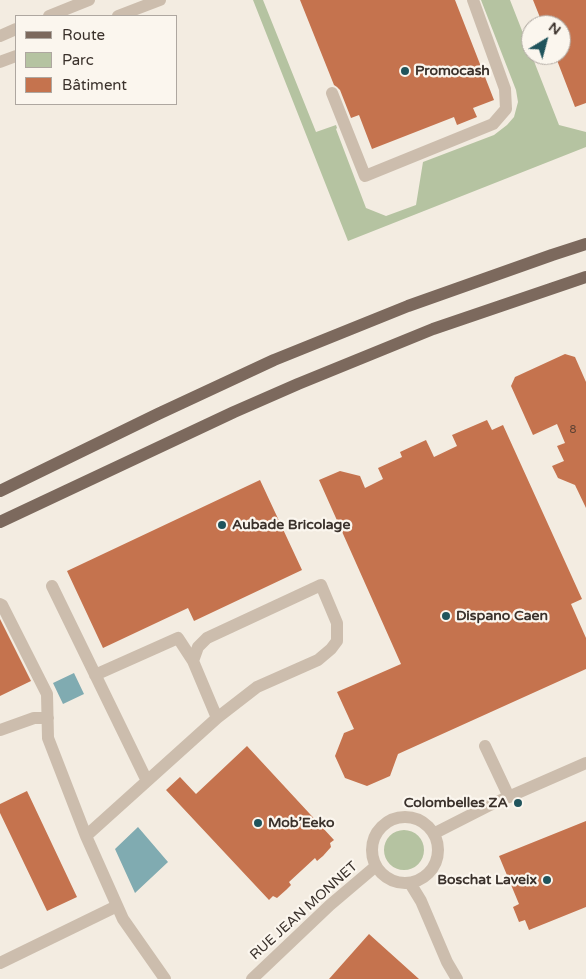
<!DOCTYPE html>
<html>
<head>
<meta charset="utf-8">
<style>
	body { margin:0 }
	#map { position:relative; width:586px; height:979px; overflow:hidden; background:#f3ece1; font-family:"Varela Round",sans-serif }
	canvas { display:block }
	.legend { position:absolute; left:15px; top:15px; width:162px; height:90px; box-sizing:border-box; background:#fbf6ee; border:1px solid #aea7a0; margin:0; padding:6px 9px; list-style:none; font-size:15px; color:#3a312b }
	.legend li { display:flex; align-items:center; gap:10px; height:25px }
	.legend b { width:25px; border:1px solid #aea7a0 }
	.north { position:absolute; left:521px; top:15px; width:50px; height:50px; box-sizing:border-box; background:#fbf6ee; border:1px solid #aea7a0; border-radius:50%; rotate:37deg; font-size:14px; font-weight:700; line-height:20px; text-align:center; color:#3a312b }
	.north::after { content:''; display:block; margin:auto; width:18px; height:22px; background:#20545c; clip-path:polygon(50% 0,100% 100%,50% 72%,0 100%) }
</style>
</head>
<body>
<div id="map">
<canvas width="586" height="979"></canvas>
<ul class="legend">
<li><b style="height:6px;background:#7c695d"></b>Route</li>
<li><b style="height:14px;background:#b5c3a1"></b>Parc</li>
<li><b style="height:14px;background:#c5734e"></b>Bâtiment</li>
</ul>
<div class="north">N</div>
</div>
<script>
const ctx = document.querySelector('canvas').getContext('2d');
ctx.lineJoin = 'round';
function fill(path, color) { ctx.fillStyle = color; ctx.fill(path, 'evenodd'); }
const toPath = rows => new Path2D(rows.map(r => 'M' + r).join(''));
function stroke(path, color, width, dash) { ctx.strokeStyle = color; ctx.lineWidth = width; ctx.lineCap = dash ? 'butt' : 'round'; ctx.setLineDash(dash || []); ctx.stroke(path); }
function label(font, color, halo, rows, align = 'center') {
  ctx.font = font + ' "Varela Round",sans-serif'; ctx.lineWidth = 4.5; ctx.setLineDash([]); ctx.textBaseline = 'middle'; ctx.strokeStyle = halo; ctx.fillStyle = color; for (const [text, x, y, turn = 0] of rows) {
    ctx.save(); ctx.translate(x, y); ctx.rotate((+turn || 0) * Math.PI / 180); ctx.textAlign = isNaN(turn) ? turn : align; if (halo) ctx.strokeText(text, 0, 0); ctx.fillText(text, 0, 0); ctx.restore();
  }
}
const green = toPath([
	[253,0,263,0,316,132,336,125,337,128,336,129,366,208,386,216,416,205,423,162,494,135,507,125,514,117,518,102,516,90,481,0,510,0,559,125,586,132,586,147,348,241],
	'384 850a20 20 0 1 1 40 0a20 20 0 1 1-40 0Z'
]);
const water = toPath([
	[74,673,84,694,63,704,53,683],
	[138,827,168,862,135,893,115,849]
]);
const building = toPath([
	[300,0,455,0,494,100,473,108,477,117,457,125,454,117,372,149,359,115,351,118,340,90,337,87,334,85],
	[533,0,586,0,586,103,575,107,555,55,561,55,561,25,543,25],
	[565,354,575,357,586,382,586,508,575,485,558,478,552,466,564,461,557,446,565,443,557,424,533,435,511,386,515,377],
	[487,420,492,430,503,425,582,599,571,604,586,638,586,669,398,754,390,776,367,786,345,778,335,756,344,733,354,729,337,692,401,664,319,480,340,471,360,476,365,488,383,479,378,468,402,457,400,452,426,440,434,457,457,446,452,435],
	[260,480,302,570,194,621,188,608,103,648,67,571],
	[0,619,31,681,0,696],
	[247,746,334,840,330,843,331,847,323,856,317,861,315,858,289,882,291,885,286,890,277,898,273,896,269,900,166,790,180,777,196,794],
	[27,791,77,897,47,911,0,813,0,804],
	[586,821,586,907,529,930,525,920,519,922,513,907,519,904,499,856],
	[369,934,419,979,329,979]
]);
const minor = toPath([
	[49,16,89,0],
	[118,16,160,0],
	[0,36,16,29],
	[0,62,16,56],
	[332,93,365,176,493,124,506,109,505,89,473,0],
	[52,586,147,781],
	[0,604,2,605,47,694,48,738,86,836,123,919,165,979],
	[95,675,178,638,193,661],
	[0,730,34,718,48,718],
	[485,746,509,797],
	'372 850a33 33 0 1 1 66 0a33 33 0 1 1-66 0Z',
	[435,833,490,805,586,763],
	[86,836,217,718,193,661,198,647,207,638,321,585,337,623,337,641,331,649,318,660,257,687,217,718],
	[410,883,421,901,447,962,457,979],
	[0,963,117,906],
	[252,979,330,905,376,866]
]);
const major = toPath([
	[0,491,158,414,274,360,408,306,552,255,586,244],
	[0,522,234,412,298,384,433,329,586,277]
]);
const markers = [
	[405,71,5,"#20545c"],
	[222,525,5,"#20545c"],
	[446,616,5,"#20545c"],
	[518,803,5,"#20545c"],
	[258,823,5,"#20545c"],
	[547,880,5,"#20545c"]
];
const numberNames = [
	["8",573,430]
];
const poiNames = [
	["Promocash",415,71],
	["Aubade Bricolage",232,525],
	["Dispano Caen",456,616],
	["Colombelles ZA",508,803,"right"],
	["Mob’Eeko",268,823],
	["Boschat Laveix",537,880,"right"]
];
const streetNames = [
	["RUE JEAN MONNET",304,911,-42]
];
fill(green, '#b5c3a1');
fill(water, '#80abb1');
fill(building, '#c5734e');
stroke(minor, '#ccbdad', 12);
stroke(major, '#7c695d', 12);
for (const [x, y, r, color] of markers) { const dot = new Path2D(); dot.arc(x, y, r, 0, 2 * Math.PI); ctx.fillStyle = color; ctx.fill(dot); stroke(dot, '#fbf6ee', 2); }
label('11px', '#5d4234', null, numberNames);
label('bold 14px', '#3a312b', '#fbf6ee', poiNames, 'left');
label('14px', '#3a312b', '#fbf6ee', streetNames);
</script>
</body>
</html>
